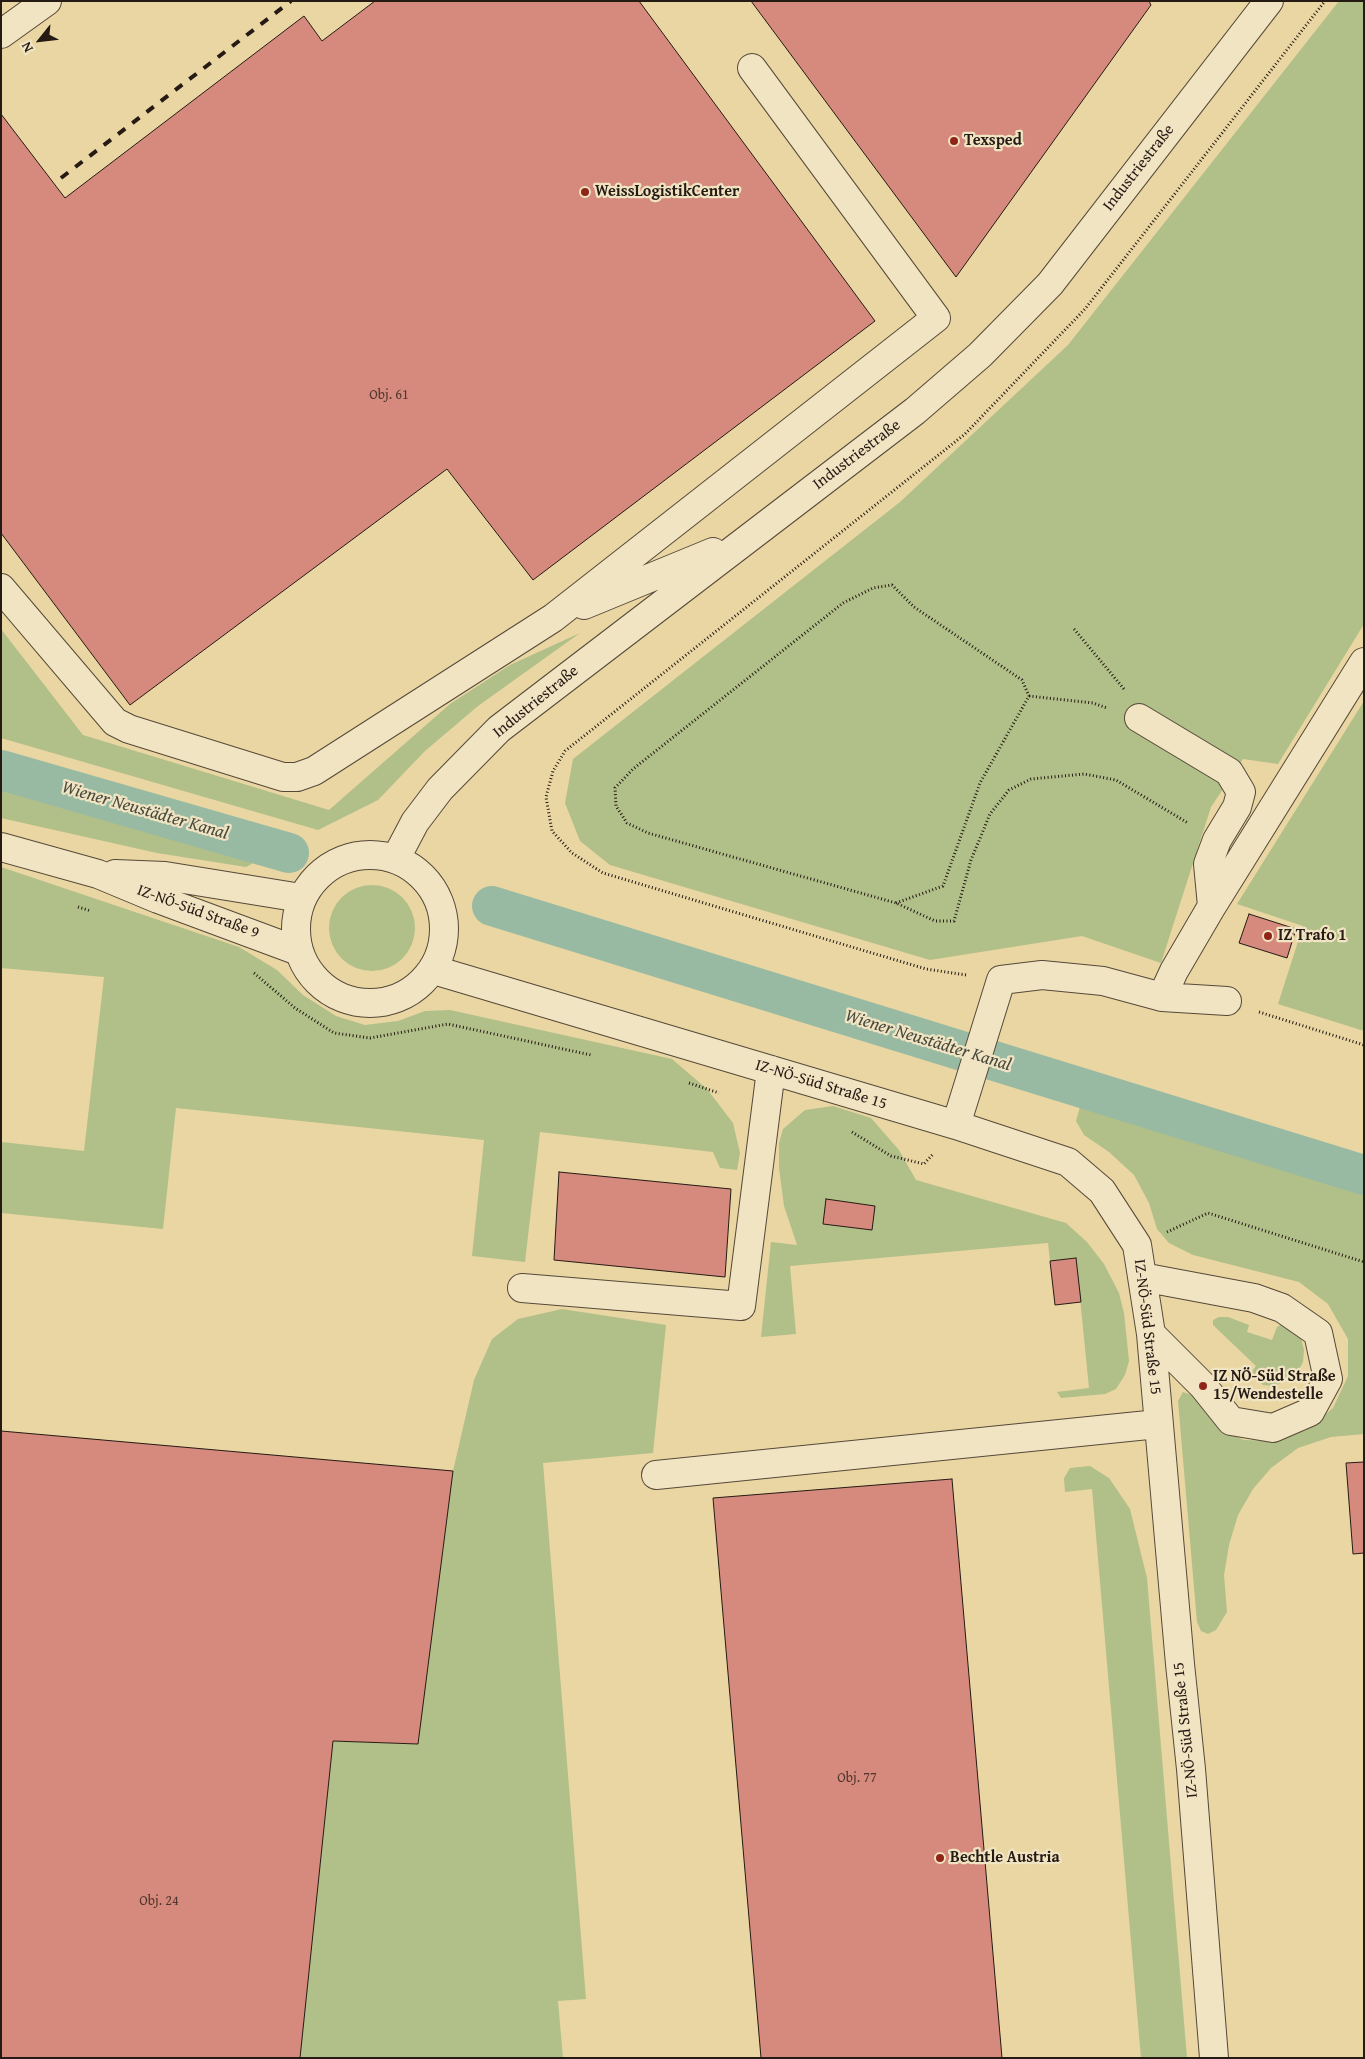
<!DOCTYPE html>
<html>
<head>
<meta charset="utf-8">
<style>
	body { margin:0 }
	#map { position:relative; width:1365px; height:2059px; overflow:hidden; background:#e9d6a3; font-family:"Gentium Book Plus",serif }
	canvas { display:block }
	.frame { position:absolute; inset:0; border:2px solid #251a14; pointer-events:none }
	.north { position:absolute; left:15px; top:15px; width:50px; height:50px; -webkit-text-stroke:4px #f1e4c3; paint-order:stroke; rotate:241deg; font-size:14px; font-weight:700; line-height:20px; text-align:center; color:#251a14 }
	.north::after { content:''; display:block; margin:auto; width:18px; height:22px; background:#251a14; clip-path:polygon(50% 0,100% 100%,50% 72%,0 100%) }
</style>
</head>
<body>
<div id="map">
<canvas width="1365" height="2059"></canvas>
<div class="frame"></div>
<div class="north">N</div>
</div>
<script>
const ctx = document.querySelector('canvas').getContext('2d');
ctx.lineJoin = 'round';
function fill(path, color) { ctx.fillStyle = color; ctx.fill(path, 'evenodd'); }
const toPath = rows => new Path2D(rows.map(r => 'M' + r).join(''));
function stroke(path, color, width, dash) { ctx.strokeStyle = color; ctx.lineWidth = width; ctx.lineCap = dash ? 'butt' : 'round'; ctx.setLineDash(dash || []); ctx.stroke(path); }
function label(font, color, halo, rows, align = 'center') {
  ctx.font = font + ' "Gentium Book Plus",serif'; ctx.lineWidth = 4.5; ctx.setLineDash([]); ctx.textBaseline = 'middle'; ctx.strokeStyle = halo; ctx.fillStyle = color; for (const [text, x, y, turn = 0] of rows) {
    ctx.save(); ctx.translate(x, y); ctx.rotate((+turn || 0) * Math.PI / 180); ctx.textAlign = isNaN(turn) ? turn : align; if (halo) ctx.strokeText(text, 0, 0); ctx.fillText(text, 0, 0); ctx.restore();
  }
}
const green = toPath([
	[1339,1,1364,1,1364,624,1278,764,1243,759,1211,807,1161,963,1082,936,930,960,610,865,580,841,565,803,573,759,900,502,1068,345],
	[1,629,83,735,329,810,450,704,510,665,580,633,478,706,425,751,378,800,318,830,1,738],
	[1364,701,1364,1031,1278,1004,1303,926,1237,904],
	[1,780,264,857,246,867,157,853,1,818],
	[1,867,239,947,277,970,303,995,336,1016,365,1025,398,1021,425,1011,450,1010,672,1059,707,1089,733,1123,740,1153,737,1170,720,1168,713,1152,540,1132,525,1262,472,1256,484,1140,176,1108,163,1229,1,1213,1,1142,84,1151,104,977,1,968],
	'329 928a43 43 0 1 1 86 0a43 43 0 1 1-86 0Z',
	[833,1106,871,1118,899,1150,916,1180,1066,1223,1087,1242,1104,1264,1119,1293,1124,1313,1129,1361,1125,1375,1116,1389,1105,1394,1061,1398,1057,1392,1089,1388,1076,1258,1050,1261,1048,1243,790,1266,796,1334,761,1337,771,1242,797,1245,784,1206,779,1168,779,1143,783,1129,805,1110],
	[1080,1107,1364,1195,1364,1434,1331,1437,1298,1448,1271,1468,1253,1489,1238,1515,1229,1545,1224,1575,1227,1612,1216,1630,1208,1634,1201,1631,1197,1622,1178,1401,1183,1392,1192,1395,1219,1429,1244,1440,1278,1441,1306,1430,1333,1408,1348,1376,1348,1339,1328,1304,1299,1282,1193,1255,1169,1243,1157,1229,1149,1203,1134,1175,1109,1152,1084,1135,1076,1121],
	[562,1309,666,1325,653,1453,543,1463,586,1999,558,2001,563,2058,300,2058,333,1741,418,1744,453,1471,474,1380,492,1339,518,1319],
	[1219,1317,1228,1317,1249,1325,1247,1332,1272,1340,1277,1327,1282,1324,1291,1328,1301,1338,1304,1350,1303,1362,1296,1375,1275,1386,1263,1385,1250,1374,1256,1366,1213,1325,1213,1320],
	[1090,1466,1109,1478,1130,1509,1147,1578,1187,2058,1141,2058,1092,1489,1065,1492,1064,1478,1070,1468]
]);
const canal = toPath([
	[1,770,289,853],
	[492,906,1364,1175]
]);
const building = toPath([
	[375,1,639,1,875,321,533,580,447,469,130,705,1,533,1,114,65,198,304,16,322,41,375,1],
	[751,1,1149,1,1151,5,956,277,751,1],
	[1249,914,1296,929,1287,958,1239,943,1249,914],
	[559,1172,731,1189,725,1277,554,1260,559,1172],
	[826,1199,875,1206,872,1230,823,1224,826,1199],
	[1076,1258,1081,1302,1055,1305,1050,1261,1076,1258],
	[1,1431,453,1471,418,1744,333,1741,300,2058,1,2058,1,1431],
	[1364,1462,1364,1553,1353,1554,1346,1463,1364,1462],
	[952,1479,1002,2058,761,2058,713,1498,952,1479]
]);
const path = toPath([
	[1074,629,1124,689],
	[1029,696,1093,703,1107,708],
	[896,903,943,886,980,783,1029,696,1022,680,914,607,892,585,873,588,843,603,633,769,615,788,616,806,627,823,648,833,896,903,935,921,954,921,971,860,990,814,1009,790,1031,779,1084,774,1116,780,1188,823],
	[78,907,91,911],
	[254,973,295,1008,334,1033,370,1038,448,1024,591,1055],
	[966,975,926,969,603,873,572,853,552,831,546,797,553,771,565,751,965,434,1085,309,1325,1],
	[1259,1012,1364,1045],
	[689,1083,719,1093],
	[852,1132,891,1156,924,1164,933,1154],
	[1167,1232,1208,1213,1364,1262]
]);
const minor = toPath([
	[1,34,47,1],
	[1,588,115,722,129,729,283,777,297,777,314,771,553,618,936,318,752,68],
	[584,605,713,552],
	[1139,718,1229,772,1241,792,1237,807,1217,840,1208,864,1212,906],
	[1,847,98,874,158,899,298,951],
	'296 929a74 74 0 1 1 148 0a74 74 0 1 1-148 0Z',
	[396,858,415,822,440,789,499,729,915,411,980,355,1050,284,1269,1],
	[115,874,165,876,301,898],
	[434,970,956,1125,1068,1162,1102,1191,1137,1245,1151,1334,1180,1664,1191,1769,1214,2058],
	[1162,997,1174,971,1212,906,1364,662],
	[956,1125,1001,980,1042,975,1103,981,1162,997,1227,1001],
	[1142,1277,1254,1298,1282,1308,1318,1333,1328,1379,1310,1412,1273,1428,1231,1421,1203,1386,1151,1334],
	[522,1288,741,1306,771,1070],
	[656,1475,1158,1424]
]);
const rail = toPath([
	[61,178,291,1]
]);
const markers = [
	[954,141,5,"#8f2418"],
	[585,192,5,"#8f2418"],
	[1268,936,5,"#8f2418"],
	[1203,1386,5,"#8f2418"],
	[940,1858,5,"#8f2418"]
];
const numberNames = [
	["Obj. 61",389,395],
	["Obj. 77",857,1778],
	["Obj. 24",159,1901]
];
const poiNames = [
	["Texsped",964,141],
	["WeissLogistikCenter",595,192],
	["IZ Trafo 1",1278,936],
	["IZ NÖ-Süd Straße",1213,1377],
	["15/Wendestelle",1213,1395],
	["Bechtle Austria",950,1858]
];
const streetNames = [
	["Industriestraße",1139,168,-52],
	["Industriestraße",857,455,-37],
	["Industriestraße",536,702,-39],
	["IZ-NÖ-Süd Straße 9",198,912,20],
	["IZ-NÖ-Süd Straße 15",821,1085,17],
	["IZ-NÖ-Süd Straße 15",1147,1327,83],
	["IZ-NÖ-Süd Straße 15",1186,1730,-96]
];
const waterNames = [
	["Wiener Neustädter Kanal",145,811,16],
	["Wiener Neustädter Kanal",928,1041,17]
];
fill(green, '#b1bf89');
stroke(canal, '#98baa2', 40);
fill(building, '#d58a7d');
stroke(building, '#251a14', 1);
stroke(minor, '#564938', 30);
stroke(path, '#251a14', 3, [1, 2.5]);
stroke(minor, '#f1e4c3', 28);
stroke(rail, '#251a14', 4, [9, 9]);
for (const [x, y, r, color] of markers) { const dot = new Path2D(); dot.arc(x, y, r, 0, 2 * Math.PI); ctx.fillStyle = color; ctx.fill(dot); stroke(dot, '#f1e4c3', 2); }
label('14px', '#51362e', null, numberNames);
label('bold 16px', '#251a14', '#f1e4c3', poiNames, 'left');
label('16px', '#251a14', '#f1e4c3', streetNames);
label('italic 18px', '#484a3f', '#f1e4c3', waterNames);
</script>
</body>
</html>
